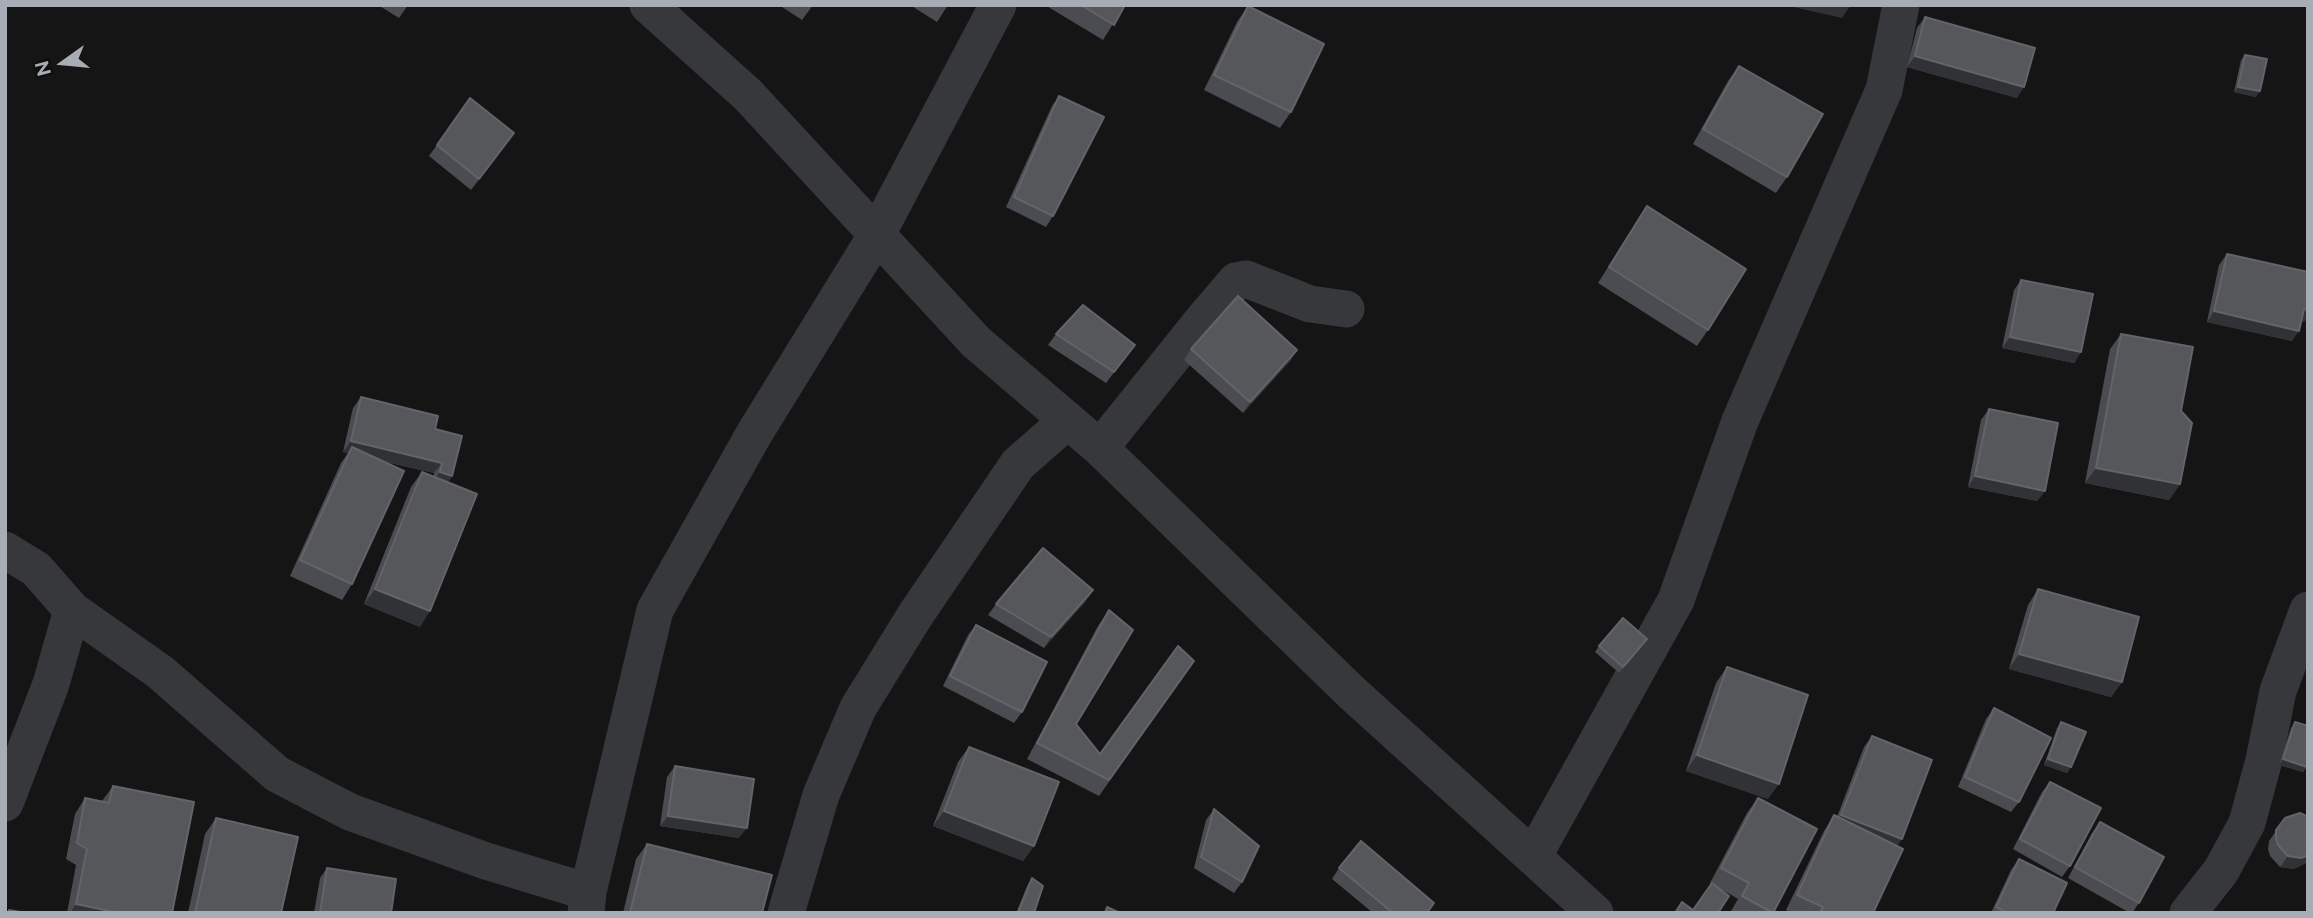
<!DOCTYPE html>
<html>
<head>
<meta charset="utf-8">
<style>
	body { margin:0 }
	#map { position:relative; width:2313px; height:918px; overflow:hidden; background:#151516; font-family:Raleway,sans-serif }
	canvas { display:block }
	.frame { position:absolute; inset:0; border:7px solid #a8adb5; pointer-events:none }
	.north { position:absolute; left:28px; top:28px; width:70px; height:70px; -webkit-text-stroke:5px #101011; paint-order:stroke; rotate:255deg; font-size:19px; font-weight:700; line-height:28px; text-align:center; color:#a8adb5 }
	.north::after { content:''; display:block; margin:auto; width:24px; height:32px; background:#a8adb5; clip-path:polygon(50% 0,100% 100%,50% 72%,0 100%) }
</style>
</head>
<body>
<div id="map">
<canvas width="2313" height="918"></canvas>
<div class="frame"></div>
<div class="north">N</div>
</div>
<script>
const ctx = document.querySelector('canvas').getContext('2d');
ctx.lineJoin = 'round';
const toPath = rows => new Path2D(rows.map(r => 'M' + r).join(''));
function stroke(path, color, width, dash) { ctx.strokeStyle = color; ctx.lineWidth = width; ctx.lineCap = dash ? 'butt' : 'round'; ctx.setLineDash(dash || []); ctx.stroke(path); }
function fill(path, color) { ctx.fillStyle = color; ctx.fill(path, 'evenodd'); }
const minor = toPath([
	[648,5,748,95,976,342,1100,448,1351,692,1595,913],
	[1100,448,1201,322,1236,281,1246,279,1310,304,1346,309],
	[5,550,36,569,72,610,51,684,5,803],
	[72,610,160,672,277,774,350,812,486,861,588,892],
	[1533,857,1676,600,1740,421,1884,90,1901,5],
	[586,913,588,892,655,610,754,434,876,236,998,5],
	[786,913,821,795,858,708,916,614,1018,464,1067,421],
	[2188,913,2221,871,2247,823,2264,760,2278,691,2308,610]
]);
const wall = toPath([
	[378,5,408,5,399,18],
	[779,5,813,5,802,20],
	[910,5,948,5,937,22],
	[1045,5,1125,5,1103,40],
	[1248,6,1291,112,1280,128,1204,90,1237,22],
	[1925,17,2017,98,1907,67,1917,28],
	[2245,55,2256,97,2234,92,2241,60],
	[1739,66,1787,177,1776,193,1693,144,1728,81],
	[1059,96,1053,216,1046,227,1006,207,1052,106],
	[470,98,514,133,471,190,429,156],
	[1647,206,1708,330,1697,346,1598,283],
	[2227,254,2304,322,2302,321,2292,341,2207,322,2219,265],
	[2021,280,2081,352,2074,363,2002,348,2014,290],
	[1056,334,1135,345,1106,383,1048,345],
	[2121,334,2181,411,2180,484,2169,500,2085,483,2110,349],
	[1191,349,1297,350,1290,361,1243,413,1184,360],
	[361,397,435,429,452,476,448,482,420,627,364,604,411,487,422,472,434,476,434,473,381,461,352,584,342,600,290,576,341,463,348,453,343,452,353,408],
	[1989,409,2045,491,2037,501,1968,487,1981,420],
	[2038,589,2122,682,2111,697,2009,669,2028,605],
	[1086,601,1044,648,988,615,996,604],
	[1109,610,1076,724,1100,754,1194,661,1099,796,1027,759,1098,626],
	[976,625,1022,712,1014,723,943,686,968,635],
	[1643,645,1619,673,1595,652,1599,646],
	[1727,667,1768,799,1686,771,1716,683],
	[1994,708,2019,802,2011,812,1958,787,1986,719],
	[2061,722,2071,767,2067,773,2044,765,2057,728],
	[2295,722,2308,726,2308,765,2303,772,2279,765,2291,728],
	[1872,736,1897,846,1873,913,1791,913,1786,910,1824,831,1834,815,1837,817,1864,747],
	[969,747,1034,846,1023,861,933,826,958,762],
	[675,766,739,838,660,826,667,777],
	[2050,782,2070,866,2062,877,2013,849,2042,792],
	[113,786,172,913,67,913,76,865,66,859,75,814,85,798,102,801],
	[1758,798,1773,913,1733,913,1731,911,1738,899,1716,886,1693,909,1711,884,1710,883,1747,813],
	[1214,809,1242,882,1234,893,1194,868,1206,820],
	[216,818,281,913,188,913,205,834],
	[2285,818,2306,863,2294,869,2280,867,2270,856,2268,849,2269,841],
	[2100,822,2139,903,2132,913,2130,913,2068,878,2092,833],
	[647,844,762,913,623,913,636,859],
	[2019,859,2053,913,1991,913,2011,870],
	[327,868,391,913,314,913,320,878],
	[1339,868,1428,913,1373,913,1332,879],
	[1032,878,1034,913,1016,913,1028,884]
]);
const shadedWall = toPath([
	[1784,5,1851,5,1842,18],
	[1915,56,2024,87,2017,98,1907,67],
	[2238,87,2260,91,2256,97,2234,92],
	[2304,309,2308,310,2308,317,2304,322,2297,320],
	[2214,311,2299,331,2292,341,2207,322],
	[2010,337,2081,352,2074,363,2002,348],
	[1297,350,1290,361,1243,413,1250,402],
	[351,441,442,463,434,473,349,453,352,447,348,453,343,452],
	[2096,468,2180,484,2169,500,2085,483],
	[440,472,452,476,445,487,432,483],
	[1975,476,2045,491,2037,501,1968,487],
	[375,589,430,611,420,627,364,604],
	[1093,590,1086,601,1044,648,1051,637],
	[2019,654,2122,682,2111,697,2009,669],
	[1697,755,1779,784,1768,799,1686,771],
	[2048,759,2071,767,2067,773,2044,765],
	[2283,759,2307,767,2303,772,2279,765],
	[944,811,1034,846,1023,861,933,826],
	[1841,815,1902,839,1895,850,1833,826],
	[668,816,747,828,739,838,660,826],
	[2308,855,2308,860,2306,863,2294,869,2280,867,2288,856],
	[76,904,119,913,70,913]
]);
const building = toPath([
	[1081,5,1125,5,1114,25,1081,5],
	[1248,6,1324,44,1291,112,1214,75,1248,6],
	[1925,17,2035,48,2024,87,1915,56,1925,17],
	[2245,55,2267,59,2260,91,2238,87,2245,55],
	[1739,66,1823,114,1787,177,1703,129,1739,66],
	[1059,96,1104,117,1053,216,1014,197,1059,96],
	[470,98,514,133,479,179,437,145,470,98],
	[1647,206,1746,269,1708,330,1609,267,1647,206],
	[2227,254,2308,272,2308,310,2304,309,2299,331,2214,311,2227,254],
	[2021,280,2093,294,2081,352,2010,337,2021,280],
	[1238,296,1297,350,1250,402,1191,349,1238,296],
	[1083,305,1135,345,1114,372,1056,334,1083,305],
	[2121,334,2193,347,2181,411,2192,423,2180,484,2096,468,2121,334],
	[361,397,438,416,435,429,462,436,452,476,440,472,442,463,351,441,361,397],
	[1989,409,2058,423,2045,491,1975,476,1989,409],
	[352,447,404,471,352,584,300,560,352,447],
	[422,472,477,494,430,611,375,589,422,472],
	[1043,548,1093,590,1051,637,996,604,1043,548],
	[2038,589,2139,617,2122,682,2019,654,2038,589],
	[1109,610,1133,630,1076,724,1100,754,1178,646,1194,661,1109,780,1037,743,1109,610],
	[1623,618,1647,639,1623,667,1599,646,1623,618],
	[976,625,1047,662,1022,712,950,676,976,625],
	[1727,667,1808,695,1779,784,1697,755,1727,667],
	[1994,708,2051,738,2019,802,1965,777,1994,708],
	[2061,722,2086,732,2071,767,2048,759,2061,722],
	[2295,722,2308,726,2308,762,2307,767,2283,759,2295,722],
	[1872,736,1932,760,1902,839,1841,815,1872,736],
	[969,747,1059,782,1034,846,944,811,969,747],
	[675,766,754,779,747,828,668,816,675,766],
	[2050,782,2101,808,2070,866,2020,839,2050,782],
	[113,786,194,802,172,913,119,913,76,904,87,849,77,843,85,798,109,803,113,786],
	[1758,798,1817,829,1773,913,1742,896,1749,883,1721,868,1758,798],
	[1214,809,1259,846,1242,882,1201,857,1214,809],
	[2300,813,2308,817,2308,855,2301,858,2288,856,2278,845,2276,838,2276,830,2285,818,2300,813],
	[1834,815,1903,849,1873,913,1820,913,1823,907,1797,895,1834,815],
	[216,818,298,837,281,913,195,913,216,818],
	[2100,822,2164,857,2139,903,2075,867,2100,822],
	[1361,841,1434,903,1427,913,1393,913,1339,868,1361,841],
	[647,844,772,875,762,913,630,913,647,844],
	[2019,859,2067,883,2053,913,2008,913,1996,907,2019,859],
	[327,868,396,879,391,913,320,913,327,868],
	[1032,878,1043,886,1034,913,1018,913,1032,878],
	[1712,883,1729,896,1718,913,1675,913,1682,902,1693,910,1712,883],
	[1107,907,1120,913,1105,913,1107,907],
	[9,910,26,913,8,913,9,910]
]);
stroke(minor, '#36383b', 37);
fill(wall, '#4b4c51');
fill(shadedWall, '#313235');
fill(building, '#55575b');
stroke(building, '#626469', 2);
</script>
</body>
</html>
